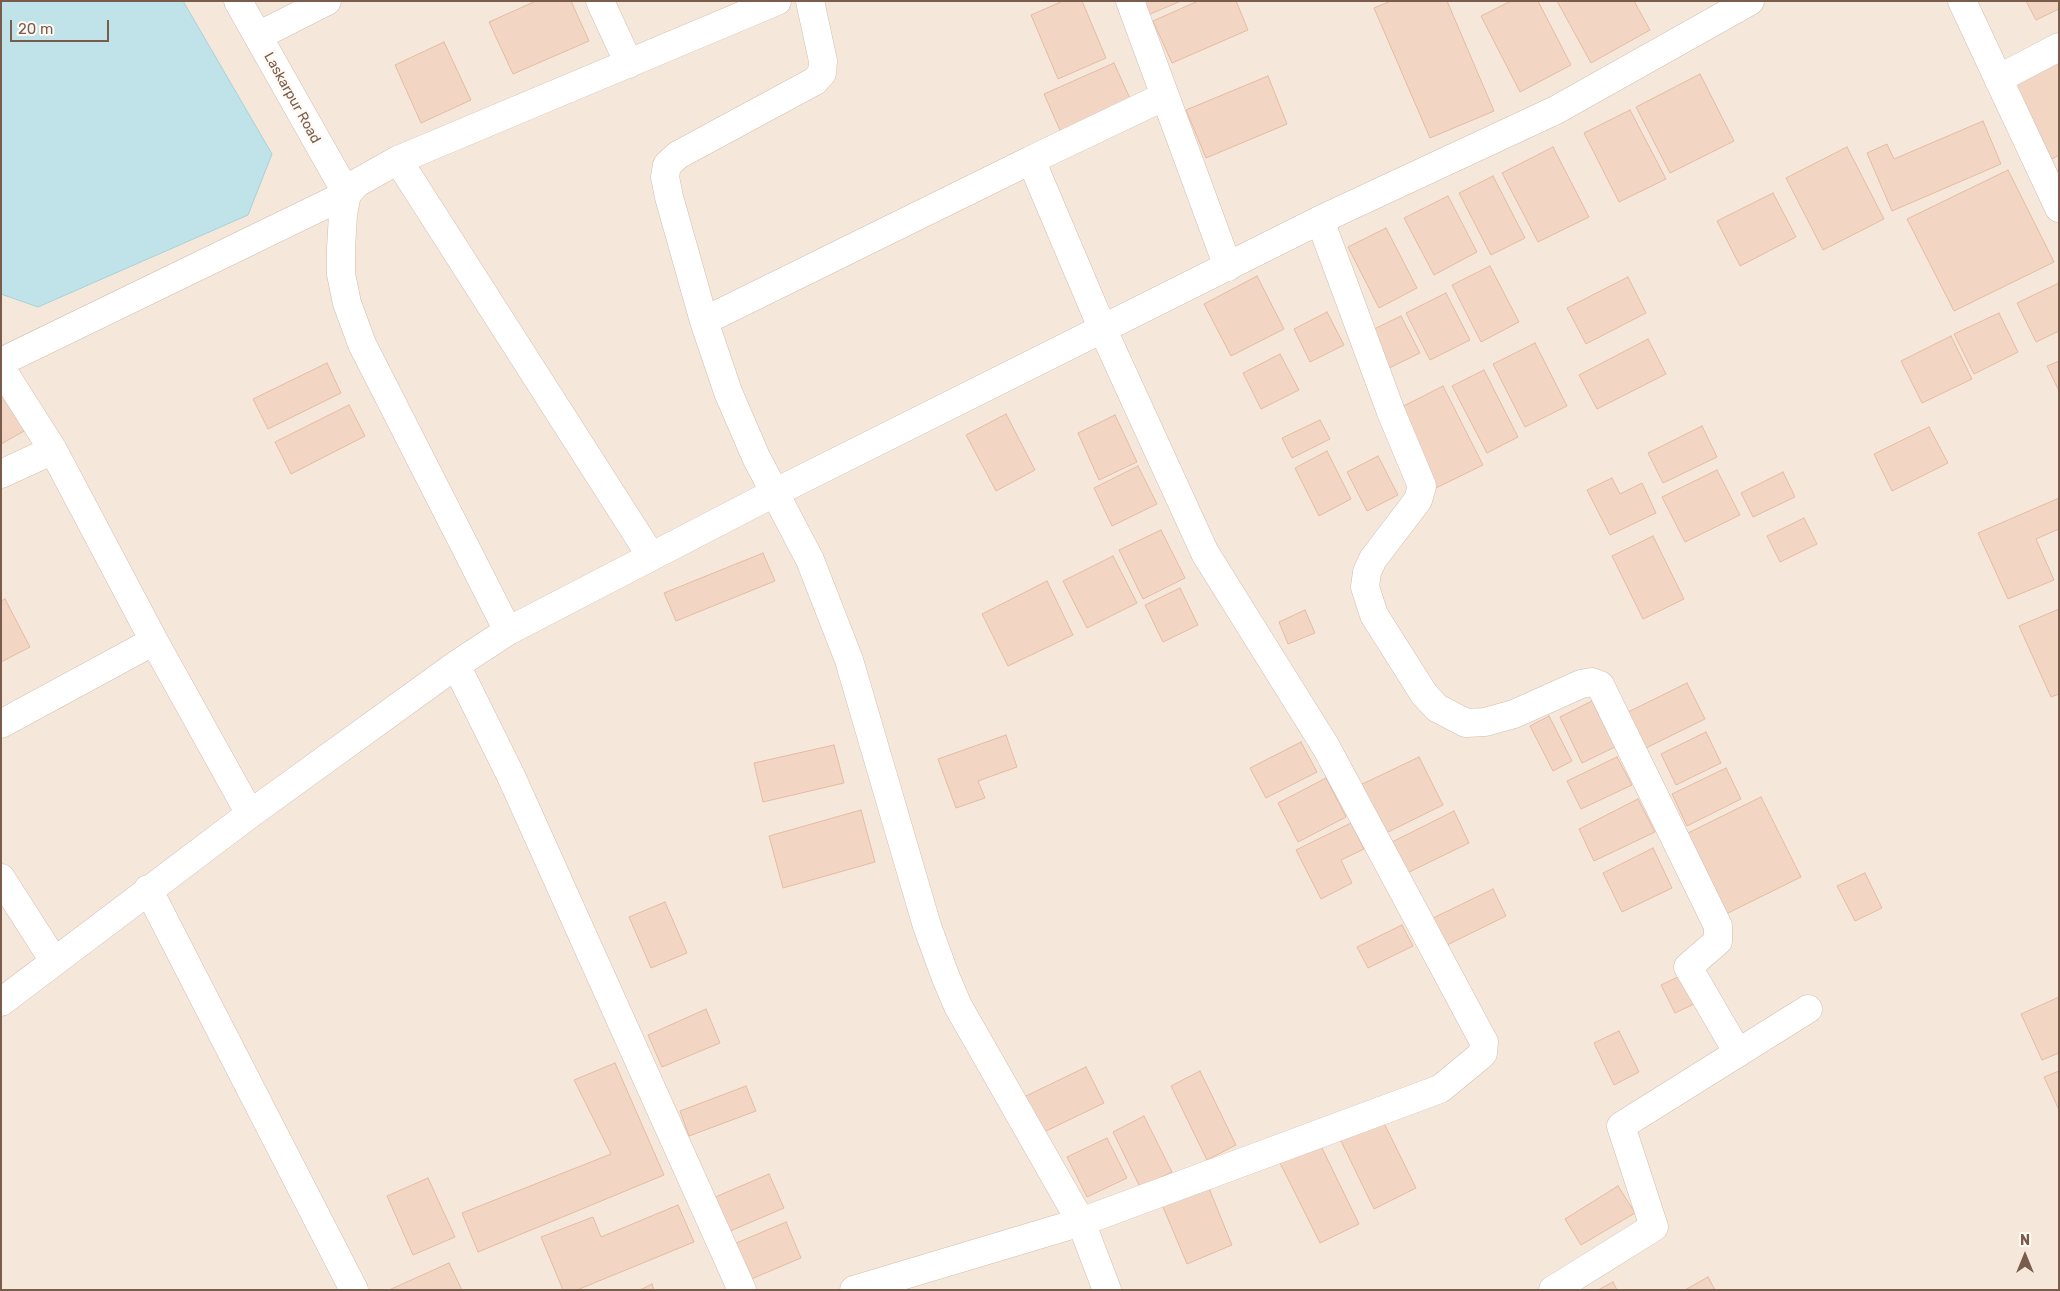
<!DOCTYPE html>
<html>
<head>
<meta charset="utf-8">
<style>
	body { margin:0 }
	#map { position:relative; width:2060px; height:1291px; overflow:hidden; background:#fdf6ec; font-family:Rubik,sans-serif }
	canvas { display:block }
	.frame { position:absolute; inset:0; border:2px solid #7a5c4d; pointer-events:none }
	.north { position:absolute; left:2000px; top:1231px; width:50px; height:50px; -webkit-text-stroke:4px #fffaf3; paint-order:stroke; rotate:0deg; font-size:14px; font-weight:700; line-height:20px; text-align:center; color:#7a5c4d }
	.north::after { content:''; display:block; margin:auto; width:18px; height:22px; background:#7a5c4d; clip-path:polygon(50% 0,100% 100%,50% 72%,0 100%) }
	.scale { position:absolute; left:10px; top:20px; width:99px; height:22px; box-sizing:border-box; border:2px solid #7a5c4d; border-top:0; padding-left:6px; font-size:15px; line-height:18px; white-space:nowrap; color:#7a5c4d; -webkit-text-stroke:4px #fffaf3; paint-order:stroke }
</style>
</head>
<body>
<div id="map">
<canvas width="2060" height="1291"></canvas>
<div class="frame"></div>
<div class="north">N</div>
<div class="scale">20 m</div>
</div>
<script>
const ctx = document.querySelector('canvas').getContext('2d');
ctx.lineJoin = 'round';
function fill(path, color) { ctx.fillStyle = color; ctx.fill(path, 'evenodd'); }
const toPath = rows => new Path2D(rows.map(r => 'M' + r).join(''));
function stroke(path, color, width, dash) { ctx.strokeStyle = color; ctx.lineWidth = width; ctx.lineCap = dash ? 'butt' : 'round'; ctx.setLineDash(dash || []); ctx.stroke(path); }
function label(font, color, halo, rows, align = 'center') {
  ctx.font = font + ' Rubik,sans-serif'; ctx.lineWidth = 5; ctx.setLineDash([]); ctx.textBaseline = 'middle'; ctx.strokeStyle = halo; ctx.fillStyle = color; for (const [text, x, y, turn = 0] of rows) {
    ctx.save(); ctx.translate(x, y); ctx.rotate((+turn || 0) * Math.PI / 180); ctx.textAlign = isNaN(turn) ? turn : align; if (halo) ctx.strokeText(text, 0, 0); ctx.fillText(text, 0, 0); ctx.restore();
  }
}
const residential = toPath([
	[1,1,2059,1,2059,1290,1,1290]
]);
const water = toPath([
	[1,1,183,1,272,154,248,215,38,307,1,294,1,1]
]);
const building = toPath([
	[536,1,571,1,589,41,513,74,489,22,536,1],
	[1063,1,1082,1,1106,58,1058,79,1031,15,1063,1],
	[1142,1,1181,1,1148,15,1142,1],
	[1198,1,1236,1,1248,30,1172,63,1153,21,1198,1],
	[1391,1,1447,1,1494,111,1430,138,1374,8,1391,1],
	[1511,1,1538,1,1571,65,1520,92,1481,16,1511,1],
	[1557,1,1634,1,1650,30,1591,63,1557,1],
	[2026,1,2059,1,2059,9,2036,20,2026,1],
	[444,42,471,100,421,123,395,65,444,42],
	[2059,59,2059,155,2050,160,2011,83,2059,59],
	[1114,63,1133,105,1063,137,1044,94,1114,63],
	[1700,74,1734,141,1670,173,1636,107,1700,74],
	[1268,76,1287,124,1206,158,1186,110,1268,76],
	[1630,110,1666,179,1619,202,1584,133,1630,110],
	[1983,121,2001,164,1892,211,1867,153,1887,144,1894,159,1983,121],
	[1553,147,1589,217,1538,242,1502,173,1553,147],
	[1847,147,1884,219,1823,250,1786,178,1847,147],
	[2008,170,2054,262,1954,311,1907,219,2008,170],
	[1493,176,1525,238,1491,255,1459,193,1493,176],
	[1773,193,1796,237,1740,266,1717,221,1773,193],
	[1448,196,1477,252,1434,275,1404,218,1448,196],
	[1386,228,1417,288,1379,308,1348,247,1386,228],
	[1490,266,1519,322,1481,342,1452,285,1490,266],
	[1257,276,1284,329,1231,356,1204,304,1257,276],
	[1628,277,1646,313,1586,344,1567,308,1628,277],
	[2059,283,2059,331,2036,342,2017,303,2059,283],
	[1446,293,1470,340,1430,360,1406,313,1446,293],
	[1327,312,1344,345,1310,362,1294,329,1327,312],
	[1999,313,2018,352,1974,374,1954,334,1999,313],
	[1401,316,1420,353,1387,369,1368,332,1401,316],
	[1951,336,1972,379,1922,403,1901,361,1951,336],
	[1648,339,1666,374,1597,409,1579,375,1648,339],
	[1535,343,1567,406,1525,427,1493,364,1535,343],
	[1280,354,1299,390,1261,409,1243,373,1280,354],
	[2059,361,2059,391,2047,366,2059,361],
	[327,363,341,393,268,429,253,399,327,363],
	[1484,370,1518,437,1487,453,1452,386,1484,370],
	[1443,386,1483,465,1434,489,1394,411,1443,386],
	[1,389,26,430,1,444,1,389],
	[349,405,365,436,291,474,275,442,349,405],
	[1006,414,1035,470,996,491,966,435,1006,414],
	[1115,415,1137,462,1099,480,1078,433,1115,415],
	[1320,420,1330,439,1292,458,1282,438,1320,420],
	[1702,426,1717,457,1663,483,1648,453,1702,426],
	[1929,427,1948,463,1892,491,1874,454,1929,427],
	[1327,451,1351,499,1319,516,1295,468,1327,451],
	[1378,456,1398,495,1367,511,1347,472,1378,456],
	[1138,466,1157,504,1112,526,1094,488,1138,466],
	[1717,470,1740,515,1685,542,1662,497,1717,470],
	[1783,472,1795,497,1753,517,1741,493,1783,472],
	[1612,478,1620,494,1642,483,1656,513,1610,535,1587,490,1612,478],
	[2059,498,2059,529,2036,539,2054,580,2008,599,1978,533,2059,498],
	[1804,518,1817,544,1780,562,1767,536,1804,518],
	[1161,530,1185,578,1143,599,1119,550,1161,530],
	[1653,536,1684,599,1643,619,1612,556,1653,536],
	[763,553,775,581,676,621,664,593,763,553],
	[1113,556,1137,603,1087,628,1063,581,1113,556],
	[1047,581,1073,635,1008,666,982,614,1047,581],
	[1180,588,1198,625,1163,642,1145,605,1180,588],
	[5,599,30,647,1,662,1,601,5,599],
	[2059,609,2059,694,2051,697,2019,626,2059,609],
	[1305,610,1315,633,1288,644,1279,622,1305,610],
	[1687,683,1705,719,1642,750,1624,714,1687,683],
	[1592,701,1615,747,1582,763,1560,717,1592,701],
	[1549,716,1572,761,1553,771,1530,726,1549,716],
	[1706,732,1721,763,1676,785,1661,754,1706,732],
	[1006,735,1017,767,978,781,985,798,956,808,938,759,1006,735],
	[1301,742,1317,772,1266,798,1250,768,1301,742],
	[834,745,844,783,763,802,754,763,834,745],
	[1419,757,1443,805,1378,837,1354,788,1419,757],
	[1617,757,1632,785,1581,809,1567,781,1617,757],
	[1726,768,1741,799,1687,826,1672,794,1726,768],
	[1326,778,1346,817,1298,842,1278,803,1326,778],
	[1761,797,1801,877,1724,915,1684,835,1761,797],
	[1638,799,1655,832,1594,861,1579,829,1638,799],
	[861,810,875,862,783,888,769,836,861,810],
	[1454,811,1469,843,1401,876,1386,845,1454,811],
	[1351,823,1364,849,1341,860,1352,883,1321,899,1296,850,1351,823],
	[1653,848,1672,888,1622,912,1603,873,1653,848],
	[1865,873,1882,908,1855,921,1837,886,1865,873],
	[1493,889,1506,916,1443,947,1429,920,1493,889],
	[665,902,687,953,651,968,629,917,665,902],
	[1402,925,1413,946,1368,968,1357,947,1402,925],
	[1684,974,1698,1002,1675,1013,1661,985,1684,974],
	[2059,997,2059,1053,2042,1060,2021,1014,2059,997],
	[706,1009,720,1043,662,1067,648,1035,706,1009],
	[1619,1031,1639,1072,1614,1085,1594,1043,1619,1031],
	[615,1063,664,1175,478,1252,462,1213,611,1154,574,1080,615,1063],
	[1086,1067,1104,1103,1042,1133,1024,1097,1086,1067],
	[1200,1071,1236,1145,1207,1160,1171,1086,1200,1071],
	[2059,1071,2059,1110,2044,1077,2059,1071],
	[746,1086,756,1111,689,1136,680,1111,746,1086],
	[1144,1116,1172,1172,1140,1187,1113,1132,1144,1116],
	[1382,1119,1416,1188,1374,1209,1340,1139,1382,1119],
	[1107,1138,1127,1178,1087,1197,1067,1157,1107,1138],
	[1320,1144,1359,1224,1320,1243,1280,1163,1320,1144],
	[769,1174,784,1208,728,1232,713,1198,769,1174],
	[428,1178,455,1237,413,1255,387,1196,428,1178],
	[1206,1181,1232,1245,1187,1264,1160,1200,1206,1181],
	[1618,1186,1635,1213,1581,1245,1565,1219,1618,1186],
	[678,1205,694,1242,577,1290,563,1290,541,1237,593,1217,601,1237,678,1205],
	[786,1222,801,1258,749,1280,734,1244,786,1222],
	[449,1263,462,1290,389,1290,449,1263],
	[1708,1277,1715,1290,1685,1290,1708,1277],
	[1613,1282,1617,1290,1598,1290,1613,1282],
	[652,1284,654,1290,640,1290,652,1284]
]);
const minor = toPath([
	[600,1,629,64],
	[810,1,823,61,822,73,815,81,678,155,667,165,665,177,669,197,704,321,728,392,756,457,810,560,849,660,927,926,946,978,958,1006,1081,1222,1107,1290],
	[1130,1,1228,267],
	[1962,1,2059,208],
	[258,36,327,1],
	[1998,79,2059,47],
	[398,160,651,556],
	[1031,160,1165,96],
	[1320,220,1391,412,1422,486,1418,500,1373,559,1367,572,1365,587,1374,615,1424,694,1437,708,1466,723,1485,722,1514,714,1581,684,1592,682,1600,685,1718,926,1718,941,1688,967,1738,1053],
	[704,321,1031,160,1103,330,1205,553,1326,747,1484,1042,1483,1053,1479,1057,1440,1089,1081,1222,854,1290],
	[1,362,347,194,238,1],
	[1,368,53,450,154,641,1,724],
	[1,474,53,450],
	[508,631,362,344,347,303,341,274,341,249,343,214,347,194,357,183,398,160,777,1],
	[154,641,250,814],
	[456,665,511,776,742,1290],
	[1,878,54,961],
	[148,889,354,1290],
	[1,1002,250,814,456,665,508,631,774,493,1320,220,1556,110,1750,1],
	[1553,1290,1654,1227,1621,1126,1808,1009]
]);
const streetNames = [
	["Laskarpur Road",292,98,61]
];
fill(residential, '#f5e8da');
fill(water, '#bfe3e8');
stroke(water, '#a5d3da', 1);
fill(building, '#f3d5c3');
stroke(building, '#e6bba3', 1);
stroke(minor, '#d1beb0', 29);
stroke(minor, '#fff', 28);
label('14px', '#7a5c4d', '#fffaf3', streetNames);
</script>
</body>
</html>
